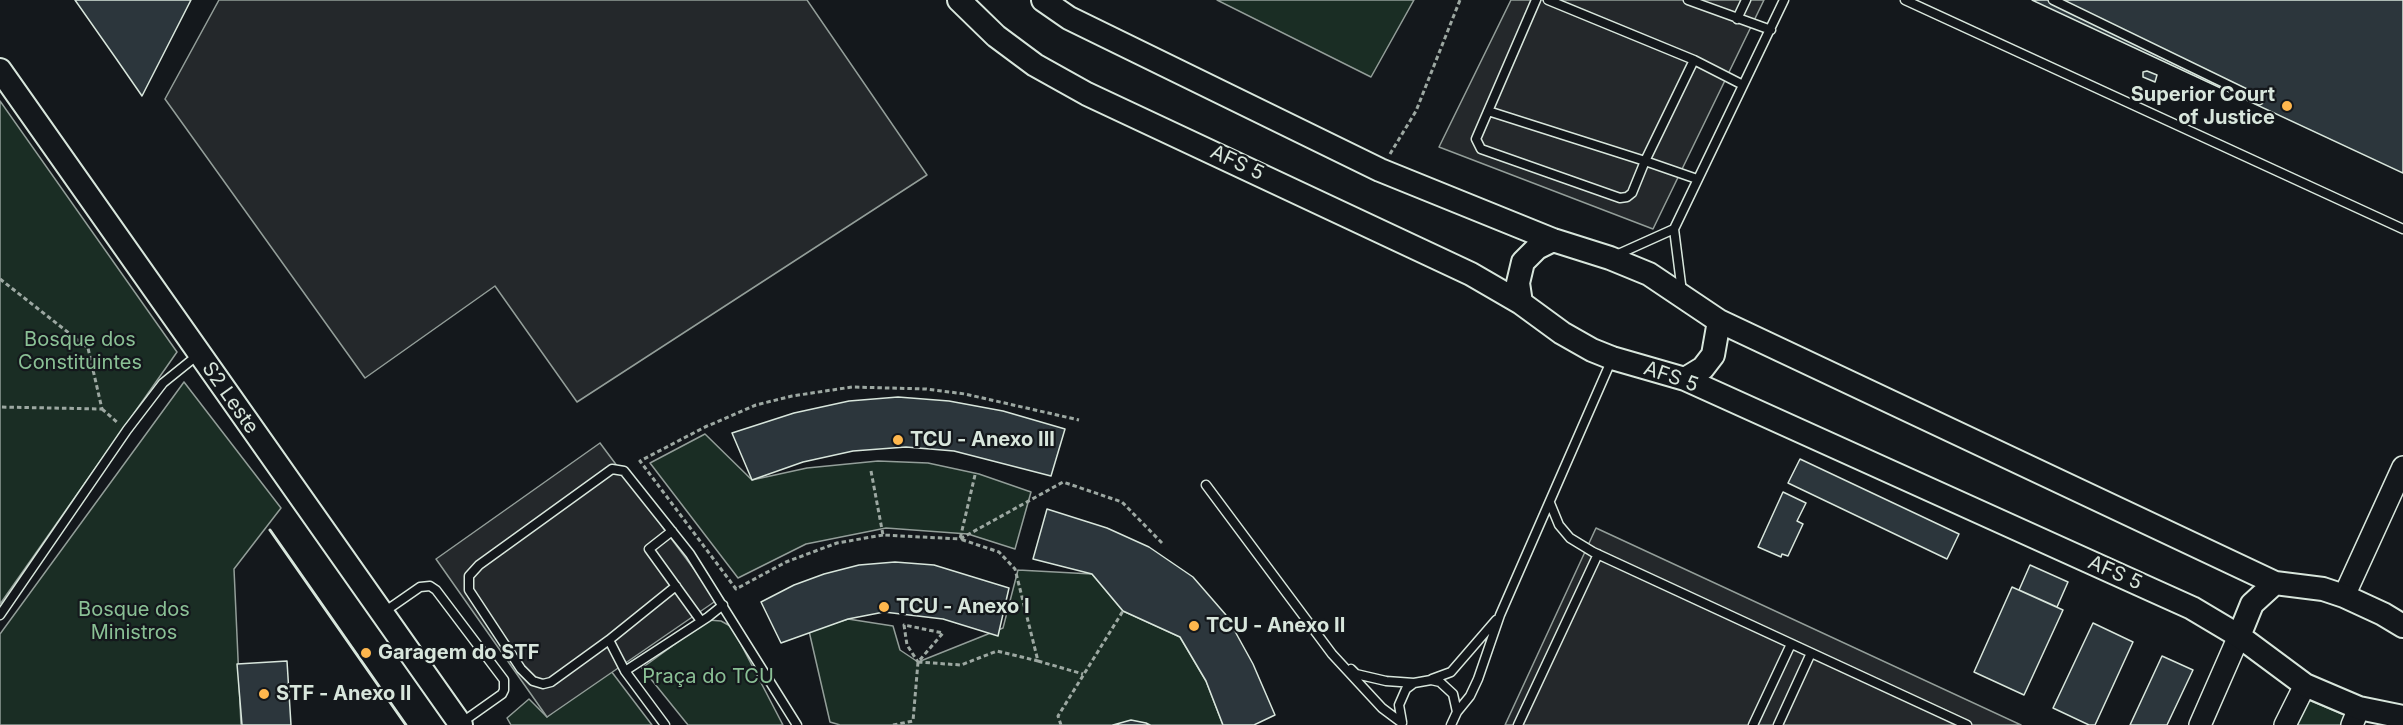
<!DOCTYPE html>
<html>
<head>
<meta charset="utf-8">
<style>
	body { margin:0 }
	canvas { display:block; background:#14181c }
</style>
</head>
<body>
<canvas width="2403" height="725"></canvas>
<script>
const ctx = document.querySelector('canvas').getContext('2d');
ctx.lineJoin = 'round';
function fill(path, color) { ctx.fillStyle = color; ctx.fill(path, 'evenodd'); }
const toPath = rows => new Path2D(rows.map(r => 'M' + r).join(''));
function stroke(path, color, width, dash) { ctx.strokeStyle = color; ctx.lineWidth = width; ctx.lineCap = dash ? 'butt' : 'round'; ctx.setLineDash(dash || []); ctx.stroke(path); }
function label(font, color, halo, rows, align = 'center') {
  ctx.font = font + ' Inter,sans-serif'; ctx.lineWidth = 4.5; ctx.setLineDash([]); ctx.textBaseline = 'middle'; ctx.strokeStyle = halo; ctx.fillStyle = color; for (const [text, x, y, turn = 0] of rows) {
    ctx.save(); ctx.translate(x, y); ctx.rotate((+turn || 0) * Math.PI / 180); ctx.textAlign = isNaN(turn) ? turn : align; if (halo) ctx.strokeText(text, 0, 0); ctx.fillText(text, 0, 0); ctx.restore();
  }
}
const green = toPath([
	[1217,0,1414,0,1371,77,1217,0],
	[0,101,177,352,0,604,0,101],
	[184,382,281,508,234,569,241,725,0,725,0,634,184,382],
	[705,434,752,480,807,468,878,461,928,463,979,474,1031,492,1015,549,968,534,886,528,806,544,738,578,650,463,705,434],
	[1018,570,1092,574,1123,611,1180,637,1206,681,1223,725,840,725,830,722,809,631,848,619,893,626,900,650,918,662,1003,628,1018,570],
	[708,620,721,621,732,627,783,725,688,725,642,668,708,620],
	[608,667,652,725,511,725,507,718,529,699,547,717,608,667],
	[2309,700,2347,716,2342,725,2297,725,2309,700]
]);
const parking = toPath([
	[219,0,807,0,927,175,577,402,495,286,365,378,165,99,219,0],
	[1511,0,1764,0,1653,229,1439,147,1511,0],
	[600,443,717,600,547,717,436,559,600,443],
	[1596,528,2021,725,1505,725,1596,528]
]);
const building = toPath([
	[75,0,191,0,142,96,115,57,75,0],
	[2032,0,2403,0,2403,173,2032,0],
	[2147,71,2157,75,2155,82,2143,77,2143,72,2147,71],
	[898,397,949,401,1003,411,1065,429,1051,476,954,451,906,447,853,451,803,462,752,480,732,433,794,413,849,401,898,397],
	[1800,459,1959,534,1947,559,1788,483,1800,459],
	[1783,492,1806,503,1797,521,1803,524,1788,556,1782,554,1781,557,1758,547,1783,492],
	[1047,509,1107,528,1149,547,1193,577,1226,615,1253,664,1275,715,1254,725,1223,725,1206,681,1180,637,1123,611,1092,574,1033,559,1047,509],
	[895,562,934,565,1009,588,998,636,943,619,884,612,848,619,781,643,761,602,794,585,824,574,859,565,895,562],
	[2030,565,2068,582,2057,607,2019,590,2030,565],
	[2012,587,2063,610,2024,695,1974,672,2012,587],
	[2093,623,2133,642,2095,725,2089,725,2053,708,2093,623],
	[2162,656,2193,670,2167,725,2130,725,2162,656],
	[287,661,291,725,242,725,237,664,287,661],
	[1131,720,1146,723,1150,725,1113,725,1131,720]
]);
const path = toPath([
	[1390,154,1416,111,1460,0],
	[0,279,88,348,102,409,0,407],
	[102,409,118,423],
	[871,471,883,535,960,539,1063,482,1122,502,1162,543],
	[975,475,960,539,999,552,1015,569,1038,661,1083,674],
	[883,535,837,543,786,562,736,589,640,461,705,427,756,405,792,396,852,387,926,389,965,394,1079,420],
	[918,662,961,665,997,651,1038,661],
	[893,725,913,721,918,662,943,633,904,625,907,645,918,662],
	[1061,725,1058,716,1123,611]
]);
const service = toPath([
	[1536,0,1476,139,1481,149,1620,198,1627,197,1632,193,1645,161,1694,60,1743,85],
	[1548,0,1694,60],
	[1688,0,1771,30],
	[1905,0,2403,229],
	[2053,0,2259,100],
	[1737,19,1746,0],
	[1488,111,1645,161,1697,179],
	[1614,256,1674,229],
	[1682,292,1674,229,1784,0],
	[1206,485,1332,654,1382,708,1402,723],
	[1550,503,1559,525,1570,538,1593,552,1967,725],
	[672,531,649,549,701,621],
	[384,612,420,587,430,586,436,590,504,680,504,690,502,694,461,723],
	[0,615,127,430,163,383,199,354],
	[609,640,676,586],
	[1351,669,1356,674,1386,681,1414,683],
	[625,671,708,617,723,605],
	[1432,679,1451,672,1496,620],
	[1457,712,1470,696,1478,679,1500,615,1612,359],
	[1402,722,1399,705,1406,689,1414,683,1431,680,1440,682,1453,694,1457,712,1451,725],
	[665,725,625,671,609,640,551,682,543,684,533,681,521,669,469,590,469,576,479,565,612,469,624,471,690,554,797,725],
	[1518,725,1598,554],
	[1753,725,1791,644],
	[1778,725,1811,653]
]);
const tertiary = toPath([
	[2344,596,2403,467],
	[2200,725,2239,636],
	[2285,725,2305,685],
	[2352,725,2359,708]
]);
const secondary = toPath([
	[959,0,996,36,1035,65,1087,94,1471,274,1521,303,1562,333,1592,350,1612,358,1685,379,2152,590,2192,608,2239,636,2305,685,2359,708,2403,717],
	[1043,0,1069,18,1380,170,1553,240,1610,258,1649,274,1719,321,2275,583,2323,589,2344,596,2383,614,2403,626],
	[0,70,461,725],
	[1521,303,1518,283,1523,262,1537,248,1553,240],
	[1685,379,1703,368,1713,355,1719,321],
	[2239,636,2252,604,2275,583]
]);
const wall = toPath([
	[270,530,406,725]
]);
const markers = [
	[2287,106,6,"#ffb74d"],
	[898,440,6,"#ffb74d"],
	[884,607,6,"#ffb74d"],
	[1194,626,6,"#ffb74d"],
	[366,653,6,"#ffb74d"],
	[264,694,6,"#ffb74d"]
];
const poiNames = [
	["Superior Court",2275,95,"right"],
	["of Justice",2275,118,"right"],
	["TCU - Anexo III",910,440],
	["TCU - Anexo I",896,607],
	["TCU - Anexo II",1206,626],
	["Garagem do STF",378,653],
	["STF - Anexo II",276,694]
];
const streetNames = [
	["AFS 5",1237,163,25],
	["AFS 5",1671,377,19],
	["S2 Leste",230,398,55],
	["AFS 5",2115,573,24]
];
const parkNames = [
	["Bosque dos",80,340],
	["Constituintes",80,363],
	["Bosque dos",134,610],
	["Ministros",134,633],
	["Praça do TCU",708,677]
];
fill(green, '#1a2d24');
stroke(green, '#939e99', 1.5);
fill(parking, '#24282b');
stroke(parking, '#939e99', 1.5);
fill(building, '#2c363c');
stroke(building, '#d8e6dc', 1.5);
stroke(service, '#d8e6dc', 11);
stroke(tertiary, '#d8e6dc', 24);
stroke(secondary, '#d8e6dc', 26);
stroke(path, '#9da8a2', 3, [4.5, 3]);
stroke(service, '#14181c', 8);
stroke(tertiary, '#14181c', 21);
stroke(secondary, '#14181c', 22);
stroke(wall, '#d8e6dc', 3);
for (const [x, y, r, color] of markers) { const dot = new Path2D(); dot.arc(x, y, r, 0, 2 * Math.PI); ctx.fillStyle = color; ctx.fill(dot); stroke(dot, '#14181c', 2); }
label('bold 20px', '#d8e6dc', '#14181c', poiNames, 'left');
label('20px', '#d8e6dc', '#14181c', streetNames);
label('20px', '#8ac095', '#14181c', parkNames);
</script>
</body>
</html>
